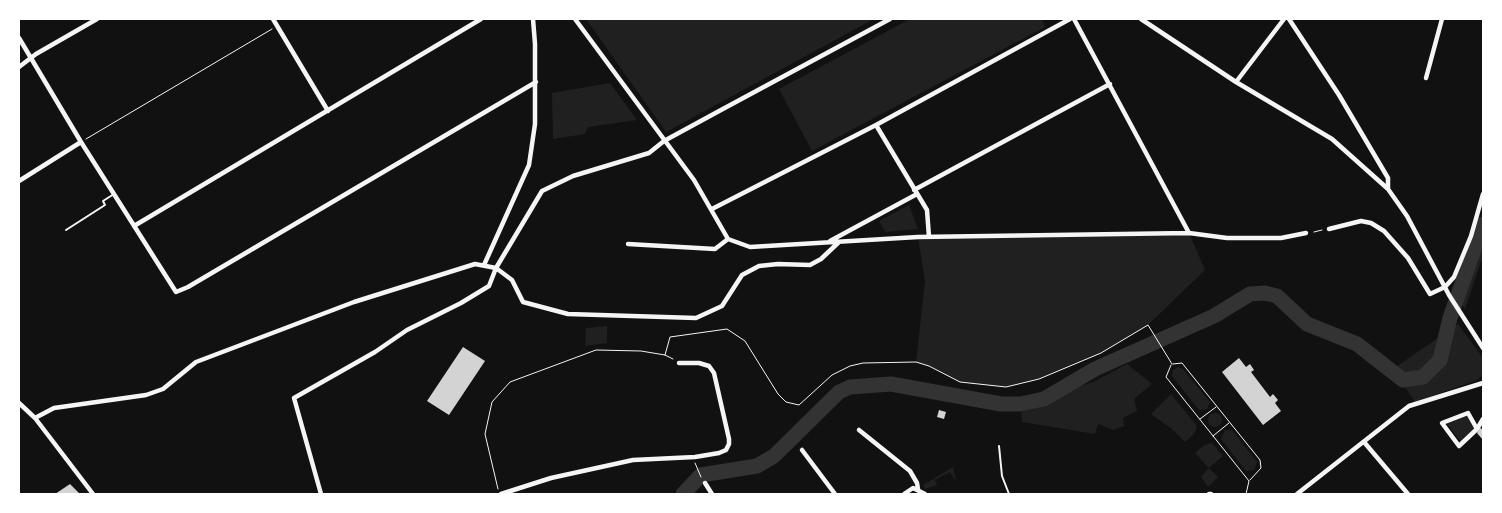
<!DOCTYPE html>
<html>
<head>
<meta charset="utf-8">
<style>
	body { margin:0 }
	#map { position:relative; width:1502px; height:513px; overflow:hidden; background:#111; font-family:"Archivo Narrow",sans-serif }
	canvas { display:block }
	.frame { position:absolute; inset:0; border:20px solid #fff; pointer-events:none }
</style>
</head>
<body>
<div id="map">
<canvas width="1502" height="513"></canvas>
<div class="frame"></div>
</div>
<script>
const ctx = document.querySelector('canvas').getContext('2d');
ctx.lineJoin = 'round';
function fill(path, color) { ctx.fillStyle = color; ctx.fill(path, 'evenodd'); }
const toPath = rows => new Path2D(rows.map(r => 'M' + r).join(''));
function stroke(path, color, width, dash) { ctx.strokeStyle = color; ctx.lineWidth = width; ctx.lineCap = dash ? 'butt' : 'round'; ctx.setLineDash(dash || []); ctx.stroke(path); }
const green = toPath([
	[586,19,874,19,666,132],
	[910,19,1042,19,1045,27,812,151,779,89],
	[610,83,637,120,588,127,585,134,553,139,552,93],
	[909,205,918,229,885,232,879,221],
	[1483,211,1483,262,1481,261,1465,309,1453,292],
	[1189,233,1205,270,1148,325,1101,353,1039,379,1006,387,960,382,929,366,916,362,925,281,918,237],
	[1458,324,1483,358,1483,375,1477,380,1415,402,1393,369],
	[607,326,607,343,585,346,586,328],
	[1127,364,1152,384,1134,399,1137,411,1123,418,1124,426,1113,430,1098,424,1095,434,1022,422,1021,405,1093,382],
	[1178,367,1183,369,1210,402,1207,409,1199,410,1172,376,1173,370],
	[1171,394,1197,426,1194,434,1185,442,1172,429,1151,414],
	'1208 420a7 7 0 1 1 14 0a7 7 0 1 1-14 0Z',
	[1467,416,1474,429,1460,441,1447,424],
	[1225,430,1232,430,1257,462,1254,470,1246,471,1221,439],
	[1212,443,1223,456,1209,468,1218,477,1208,487,1201,477,1209,468,1195,453,1204,445],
	[953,467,956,481,950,472,935,480,937,485,925,489,923,485]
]);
const river = toPath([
	[683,494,701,475,757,466,774,456,839,392,850,387,891,384,1001,404,1020,404,1044,399,1095,369,1214,316,1250,294,1265,293,1277,296,1307,324,1357,344,1403,380,1423,377,1440,360,1450,318,1483,224]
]);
const building = toPath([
	[463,347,485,361,449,415,427,401],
	[1239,358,1246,367,1250,364,1254,370,1251,372,1270,397,1273,394,1278,400,1275,403,1281,411,1263,425,1222,372],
	[939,410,946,412,944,419,937,417],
	[1482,426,1483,426,1483,440,1477,433,1480,428,1482,429],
	[70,484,80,494,55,494]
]);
const path = toPath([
	[86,139,272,29],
	[1314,232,1322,230],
	[665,355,670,337,727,329,745,341,778,394,786,402,799,405,832,375,850,366,863,363,916,362,929,366,960,382,1006,387,1039,379,1101,353,1148,325,1172,364],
	[1173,364,1182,363,1260,460,1261,468,1250,480],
	[1171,365,1166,377,1249,481,1246,494],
	[1200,419,1216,407],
	[1213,436,1229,423],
	[695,463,701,477],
	[498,489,485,434,492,402,510,382,596,350,641,351,665,355,673,359]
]);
const service = toPath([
	[66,230,105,205,103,201,114,194],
	[999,446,1002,476,1009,494]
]);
const minor = toPath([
	[273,19,328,111],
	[575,19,694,180,728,239],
	[1074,19,1189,233],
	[1141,19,1236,82,1332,139,1388,189],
	[1289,19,1339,95,1388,178,1388,189,1407,216,1449,295,1483,348],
	[19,38,81,142,176,292,188,287,536,82],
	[19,67,36,54,97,19],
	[1426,78,1442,19],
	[1236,82,1284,19],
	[876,125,927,210,929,237],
	[19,181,81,142],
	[914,190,1110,84],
	[712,209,876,125,1070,19],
	[134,226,481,19],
	[1329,229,1361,221,1371,223,1384,231,1408,258,1430,294,1445,287,1454,277,1471,236,1483,194],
	[728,239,750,247,918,237,1189,233,1227,238,1281,238,1306,233],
	[830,241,917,194],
	[628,244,715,249,728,239],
	[484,265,529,165,535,124,535,44,533,19],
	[19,403,35,418,93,494],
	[35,418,54,408,146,395,163,389,196,362,354,302,475,264,496,268,512,280,523,302,568,314,696,318,722,306,742,275,759,266,778,264,810,265,821,259,839,242],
	[1477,429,1468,413,1442,423,1459,446,1477,429,1483,419],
	[859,430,910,471,917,483,918,489],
	[1364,442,1408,494],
	[802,450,835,494],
	[705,483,712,494],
	[321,494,294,398,375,352,407,330,461,303,489,286,496,268,542,191,573,176,649,153,664,141,721,110,890,19],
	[501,494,551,478,633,460,695,457,719,453,726,450,729,444,729,439,714,373,709,366,699,363,679,363],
	[904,494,913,488,925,494],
	[1209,494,1211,494],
	[1297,494,1409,406,1483,383]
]);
fill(green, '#202020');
stroke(river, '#333', 15);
fill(building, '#d3d3d3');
stroke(path, '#f5f5f5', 1);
stroke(service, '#f5f5f5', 2);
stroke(minor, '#f5f5f5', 4.5);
</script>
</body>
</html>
